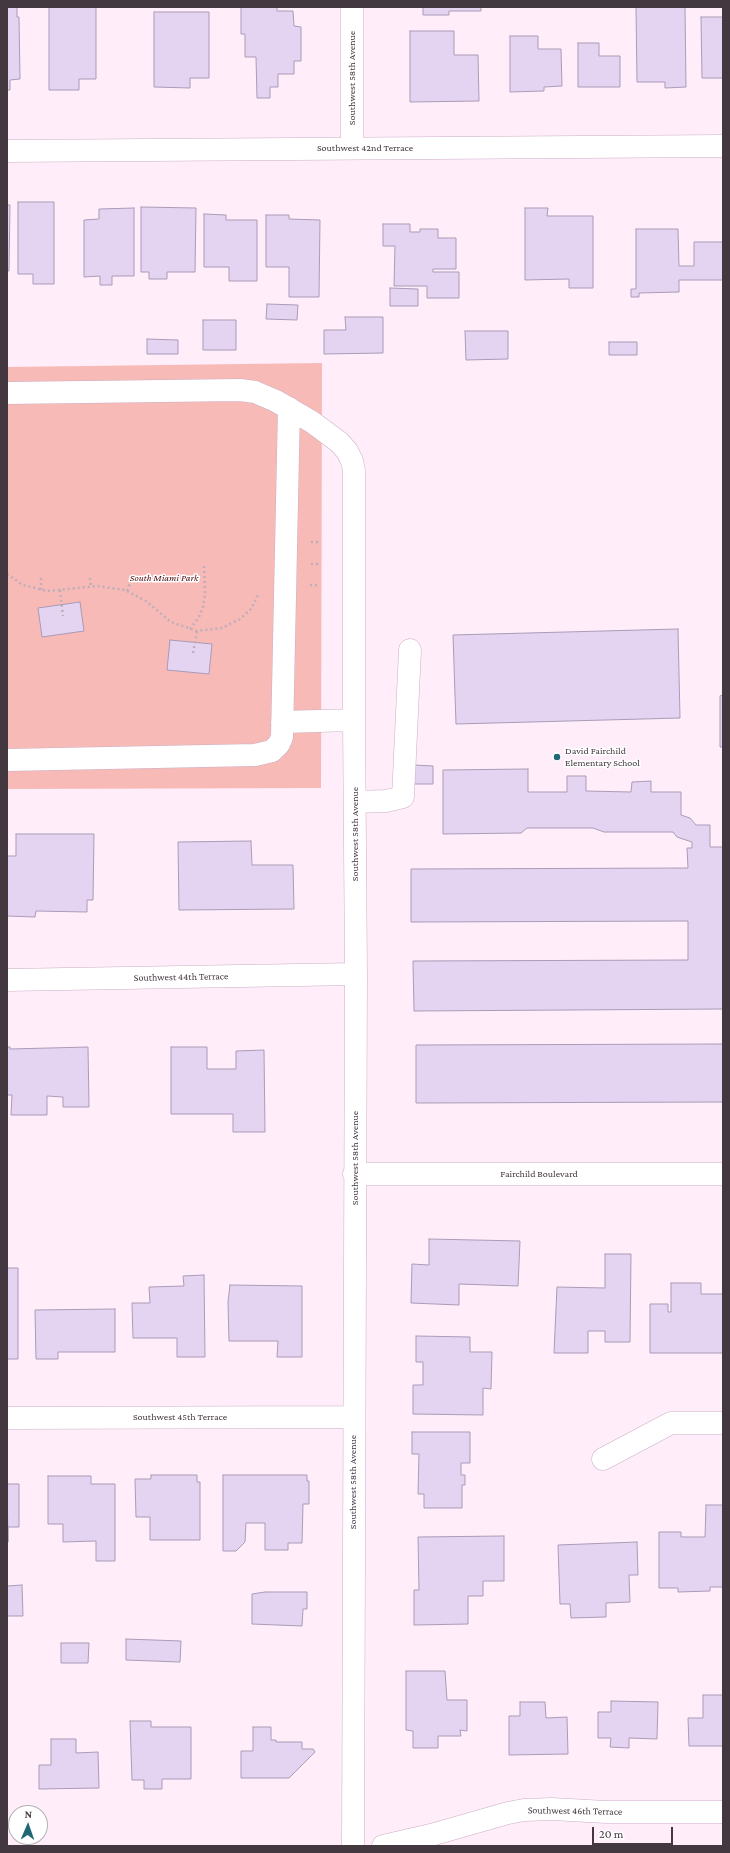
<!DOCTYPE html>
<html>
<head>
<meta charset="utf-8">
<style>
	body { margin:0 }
	#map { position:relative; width:730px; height:1853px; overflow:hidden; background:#ffedfa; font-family:"Crimson Pro",serif }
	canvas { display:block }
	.frame { position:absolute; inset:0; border:8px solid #433740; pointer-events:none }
	.north { position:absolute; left:8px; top:1805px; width:40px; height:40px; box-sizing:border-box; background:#fff; border:1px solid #b4afb3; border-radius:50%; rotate:2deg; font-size:11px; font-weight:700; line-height:16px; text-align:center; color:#433740 }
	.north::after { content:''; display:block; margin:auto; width:14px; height:18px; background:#216876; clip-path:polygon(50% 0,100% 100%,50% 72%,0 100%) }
	.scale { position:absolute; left:592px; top:1827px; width:81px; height:18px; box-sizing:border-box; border:2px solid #433740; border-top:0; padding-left:5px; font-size:12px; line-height:14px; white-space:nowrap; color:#433740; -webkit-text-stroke:3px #fff; paint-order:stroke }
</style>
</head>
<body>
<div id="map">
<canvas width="730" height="1853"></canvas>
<div class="frame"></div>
<div class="north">N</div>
<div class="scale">20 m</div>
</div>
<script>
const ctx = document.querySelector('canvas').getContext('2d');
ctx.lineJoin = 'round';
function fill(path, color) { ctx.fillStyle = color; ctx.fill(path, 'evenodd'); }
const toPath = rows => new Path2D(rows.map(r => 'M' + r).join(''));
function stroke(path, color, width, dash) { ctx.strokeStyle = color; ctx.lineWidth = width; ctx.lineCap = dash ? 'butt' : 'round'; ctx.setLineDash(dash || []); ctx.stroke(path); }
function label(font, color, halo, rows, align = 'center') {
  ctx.font = font + ' "Crimson Pro",serif'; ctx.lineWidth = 3; ctx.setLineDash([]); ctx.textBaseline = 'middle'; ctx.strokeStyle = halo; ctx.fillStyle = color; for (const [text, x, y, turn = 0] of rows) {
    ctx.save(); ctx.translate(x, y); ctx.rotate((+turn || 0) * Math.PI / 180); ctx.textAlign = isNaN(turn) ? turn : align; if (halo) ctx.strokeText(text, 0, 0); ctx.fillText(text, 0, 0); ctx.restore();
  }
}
const green = toPath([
	[322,363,321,788,7,789,7,367]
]);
const building = toPath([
	[7,7,17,7,17,17,19,17,20,79,10,80,10,90,7,90,7,7],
	[49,7,96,7,96,79,79,79,79,90,49,90,49,7],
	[241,7,277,7,277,11,293,11,294,26,301,27,301,61,294,61,294,74,278,74,278,87,270,87,270,98,257,98,256,57,245,57,245,34,241,34,241,7],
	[423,7,481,7,481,11,449,11,449,15,423,15,423,7],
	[636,7,685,7,686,87,665,88,665,82,637,82,636,7],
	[154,12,209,12,209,78,190,78,190,88,154,87,154,12],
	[701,17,723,17,723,78,702,78,701,17],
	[410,31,454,31,454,55,478,55,479,101,410,102,410,31],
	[510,36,538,36,538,49,561,49,562,86,544,87,544,91,510,92,510,36],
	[578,43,599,43,599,56,620,56,620,87,578,87,578,43],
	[18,202,54,202,54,284,33,284,33,274,18,274,18,202],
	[7,205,10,205,9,271,7,271,7,205],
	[141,207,196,208,195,272,167,272,167,279,149,279,149,272,141,272,141,207],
	[134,208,134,276,112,276,112,285,100,285,100,276,84,277,84,220,99,219,99,209,134,208],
	[525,208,548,208,547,216,593,216,593,288,569,288,569,279,525,280,525,208],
	[204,214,226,215,226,220,257,220,257,281,229,281,229,267,204,267,204,214],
	[266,215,289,215,289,219,320,220,319,297,289,297,289,267,266,267,266,215],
	[383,224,410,224,410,232,420,232,420,229,438,229,438,238,456,238,456,269,433,269,433,272,459,272,459,298,427,298,427,286,394,286,395,246,383,246,383,224],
	[636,229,678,229,679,266,694,266,694,242,723,242,723,280,679,280,679,292,639,293,639,297,631,297,631,289,636,289,636,229],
	[390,288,418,289,418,306,390,306,390,288],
	[267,304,298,305,297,320,266,319,267,304],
	[345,317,383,317,383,353,324,354,324,330,346,330,345,317],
	[203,320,236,320,236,350,203,350,203,320],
	[465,331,508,331,508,359,466,360,465,331],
	[147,339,178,340,178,354,147,354,147,339],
	[609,342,637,342,637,355,609,355,609,342],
	[80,602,84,631,42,637,38,608,80,602],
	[678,629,680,718,456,724,453,635,678,629],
	[170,640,212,644,209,674,167,670,170,640],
	[723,695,723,747,720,747,720,696,723,695],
	[414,765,433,766,433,784,413,784,414,765],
	[528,769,528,792,567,792,567,776,586,776,586,791,631,792,632,782,651,781,651,792,681,792,681,815,690,818,696,825,710,825,710,847,723,847,723,1009,414,1011,413,961,688,960,688,921,411,922,411,869,688,868,687,848,692,848,692,842,677,837,673,832,604,832,593,828,527,828,521,833,443,834,443,770,528,769],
	[16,834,94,834,93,900,87,900,87,912,36,911,35,917,7,916,7,856,16,856,16,834],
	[251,841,252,865,293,865,294,909,179,910,178,842,251,841],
	[723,1044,723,1102,416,1103,416,1045,723,1044],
	[7,1047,10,1047,10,1049,88,1047,89,1107,63,1107,63,1097,47,1096,47,1115,11,1115,12,1095,7,1095,7,1047],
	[171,1047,207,1047,207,1069,236,1069,236,1051,264,1050,265,1132,233,1132,233,1114,171,1114,171,1047],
	[429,1239,520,1241,518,1286,459,1284,459,1305,411,1303,412,1264,429,1265,429,1239],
	[605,1254,631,1254,630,1342,605,1342,605,1331,588,1331,588,1353,554,1353,557,1287,605,1288,605,1254],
	[7,1268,18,1268,18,1359,7,1359,7,1268],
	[204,1275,205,1357,177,1357,177,1338,133,1338,132,1303,150,1303,149,1287,184,1286,183,1276,204,1275],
	[671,1283,701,1283,701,1294,723,1294,723,1353,650,1353,650,1304,668,1304,668,1312,671,1312,671,1283],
	[230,1285,302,1286,302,1357,277,1357,278,1341,229,1341,228,1302,230,1285],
	[115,1309,115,1352,58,1352,58,1359,36,1359,35,1310,115,1309],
	[416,1336,470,1337,470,1352,492,1352,491,1389,483,1388,483,1415,413,1414,413,1385,423,1385,423,1362,416,1362,416,1336],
	[412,1432,470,1432,470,1463,461,1463,461,1475,465,1475,465,1485,462,1485,462,1508,424,1508,424,1494,418,1494,419,1454,412,1454,412,1432],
	[151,1475,197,1475,197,1482,200,1482,200,1540,150,1540,150,1517,136,1517,135,1479,151,1479,151,1475],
	[223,1475,307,1475,307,1481,309,1481,309,1504,303,1504,302,1543,288,1543,288,1550,265,1550,265,1523,246,1523,245,1542,236,1551,223,1551,223,1475],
	[48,1476,91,1476,91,1484,115,1484,115,1561,96,1561,96,1541,63,1542,63,1524,48,1524,48,1476],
	[7,1484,19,1484,19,1527,8,1527,8,1542,7,1484],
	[706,1505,723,1505,723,1587,710,1587,710,1591,678,1592,678,1588,659,1588,659,1532,681,1532,681,1537,705,1537,706,1505],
	[504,1536,504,1581,483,1581,483,1596,468,1596,468,1624,414,1625,414,1590,419,1590,418,1537,504,1536],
	[637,1542,638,1575,629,1575,630,1602,606,1603,606,1617,571,1618,570,1604,560,1604,558,1545,637,1542],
	[22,1585,23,1616,7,1616,7,1586,22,1585],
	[265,1592,307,1592,307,1609,303,1609,302,1626,252,1624,252,1594,265,1592],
	[126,1639,181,1641,180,1662,126,1660,126,1639],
	[61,1643,89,1643,88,1663,61,1663,61,1643],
	[406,1671,445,1671,447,1700,467,1700,467,1731,460,1730,461,1736,438,1736,438,1748,413,1748,413,1731,406,1730,406,1671],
	[703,1695,723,1695,723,1746,689,1746,688,1718,703,1718,703,1695],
	[611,1701,658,1702,657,1739,629,1738,629,1748,610,1747,611,1738,598,1738,598,1712,611,1712,611,1701],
	[520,1702,545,1702,546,1718,567,1717,568,1754,509,1755,509,1716,520,1716,520,1702],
	[130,1721,151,1721,151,1727,191,1727,191,1779,162,1779,162,1789,144,1789,144,1780,132,1780,130,1721],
	[253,1727,271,1727,271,1740,276,1740,276,1742,302,1742,302,1749,313,1749,315,1752,289,1778,241,1778,241,1751,253,1751,253,1727],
	[51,1739,76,1739,76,1753,98,1752,99,1788,39,1789,39,1765,51,1765,51,1739]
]);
const path = toPath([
	[311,542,320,542],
	[311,564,320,564],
	[7,574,23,585,47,591,98,586,125,590,146,601,171,622,197,631,222,628,240,619,251,609,259,593],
	[90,578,91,586],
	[310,585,320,585],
	[41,590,41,576],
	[60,590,63,616],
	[127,591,132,578],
	[190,629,199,617,203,607,205,594,204,565],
	[193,653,197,631]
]);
const minor = toPath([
	[352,7,352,148],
	[7,151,723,146],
	[7,393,240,390,255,392,276,401,312,422,339,442,347,451,352,461,354,471,354,720,356,974,353,1846],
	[282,722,354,720],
	[7,760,255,755,272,751,279,744,282,737,289,408],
	[355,802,386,801,403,797,410,650],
	[7,980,356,974],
	[354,1174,723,1174],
	[7,1418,353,1417],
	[603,1459,671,1423,723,1423],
	[383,1846,431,1835,508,1813,524,1810,552,1809,606,1812,723,1812]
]);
const markers = [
	[557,757,4,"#216876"]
];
const streetNames = [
	["Southwest 58th Avenue",352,78,-90],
	["Southwest 42nd Terrace",365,148],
	["Southwest 58th Avenue",355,834,-90],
	["Southwest 44th Terrace",181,977,-1],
	["Southwest 58th Avenue",355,1158,-90],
	["Fairchild Boulevard",539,1174],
	["Southwest 45th Terrace",180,1417],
	["Southwest 58th Avenue",353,1482,-90],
	["Southwest 46th Terrace",575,1811,1]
];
const parkNames = [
	["South Miami Park",164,578]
];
const poiNames = [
	["David Fairchild",565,751],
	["Elementary School",565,763]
];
fill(green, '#f8bab6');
fill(building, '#e4d4f1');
stroke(building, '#aa9bb7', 1);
stroke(minor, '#cbafc4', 23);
stroke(path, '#beaeb9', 2.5, [2, 3]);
stroke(minor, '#fff', 22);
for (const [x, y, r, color] of markers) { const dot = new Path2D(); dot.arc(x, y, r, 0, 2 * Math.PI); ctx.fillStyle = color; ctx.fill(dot); stroke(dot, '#fff', 1.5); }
label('10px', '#433740', '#fff', streetNames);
label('italic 10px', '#4e0e11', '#fff', parkNames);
label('10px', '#433740', '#fff', poiNames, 'left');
</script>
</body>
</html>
